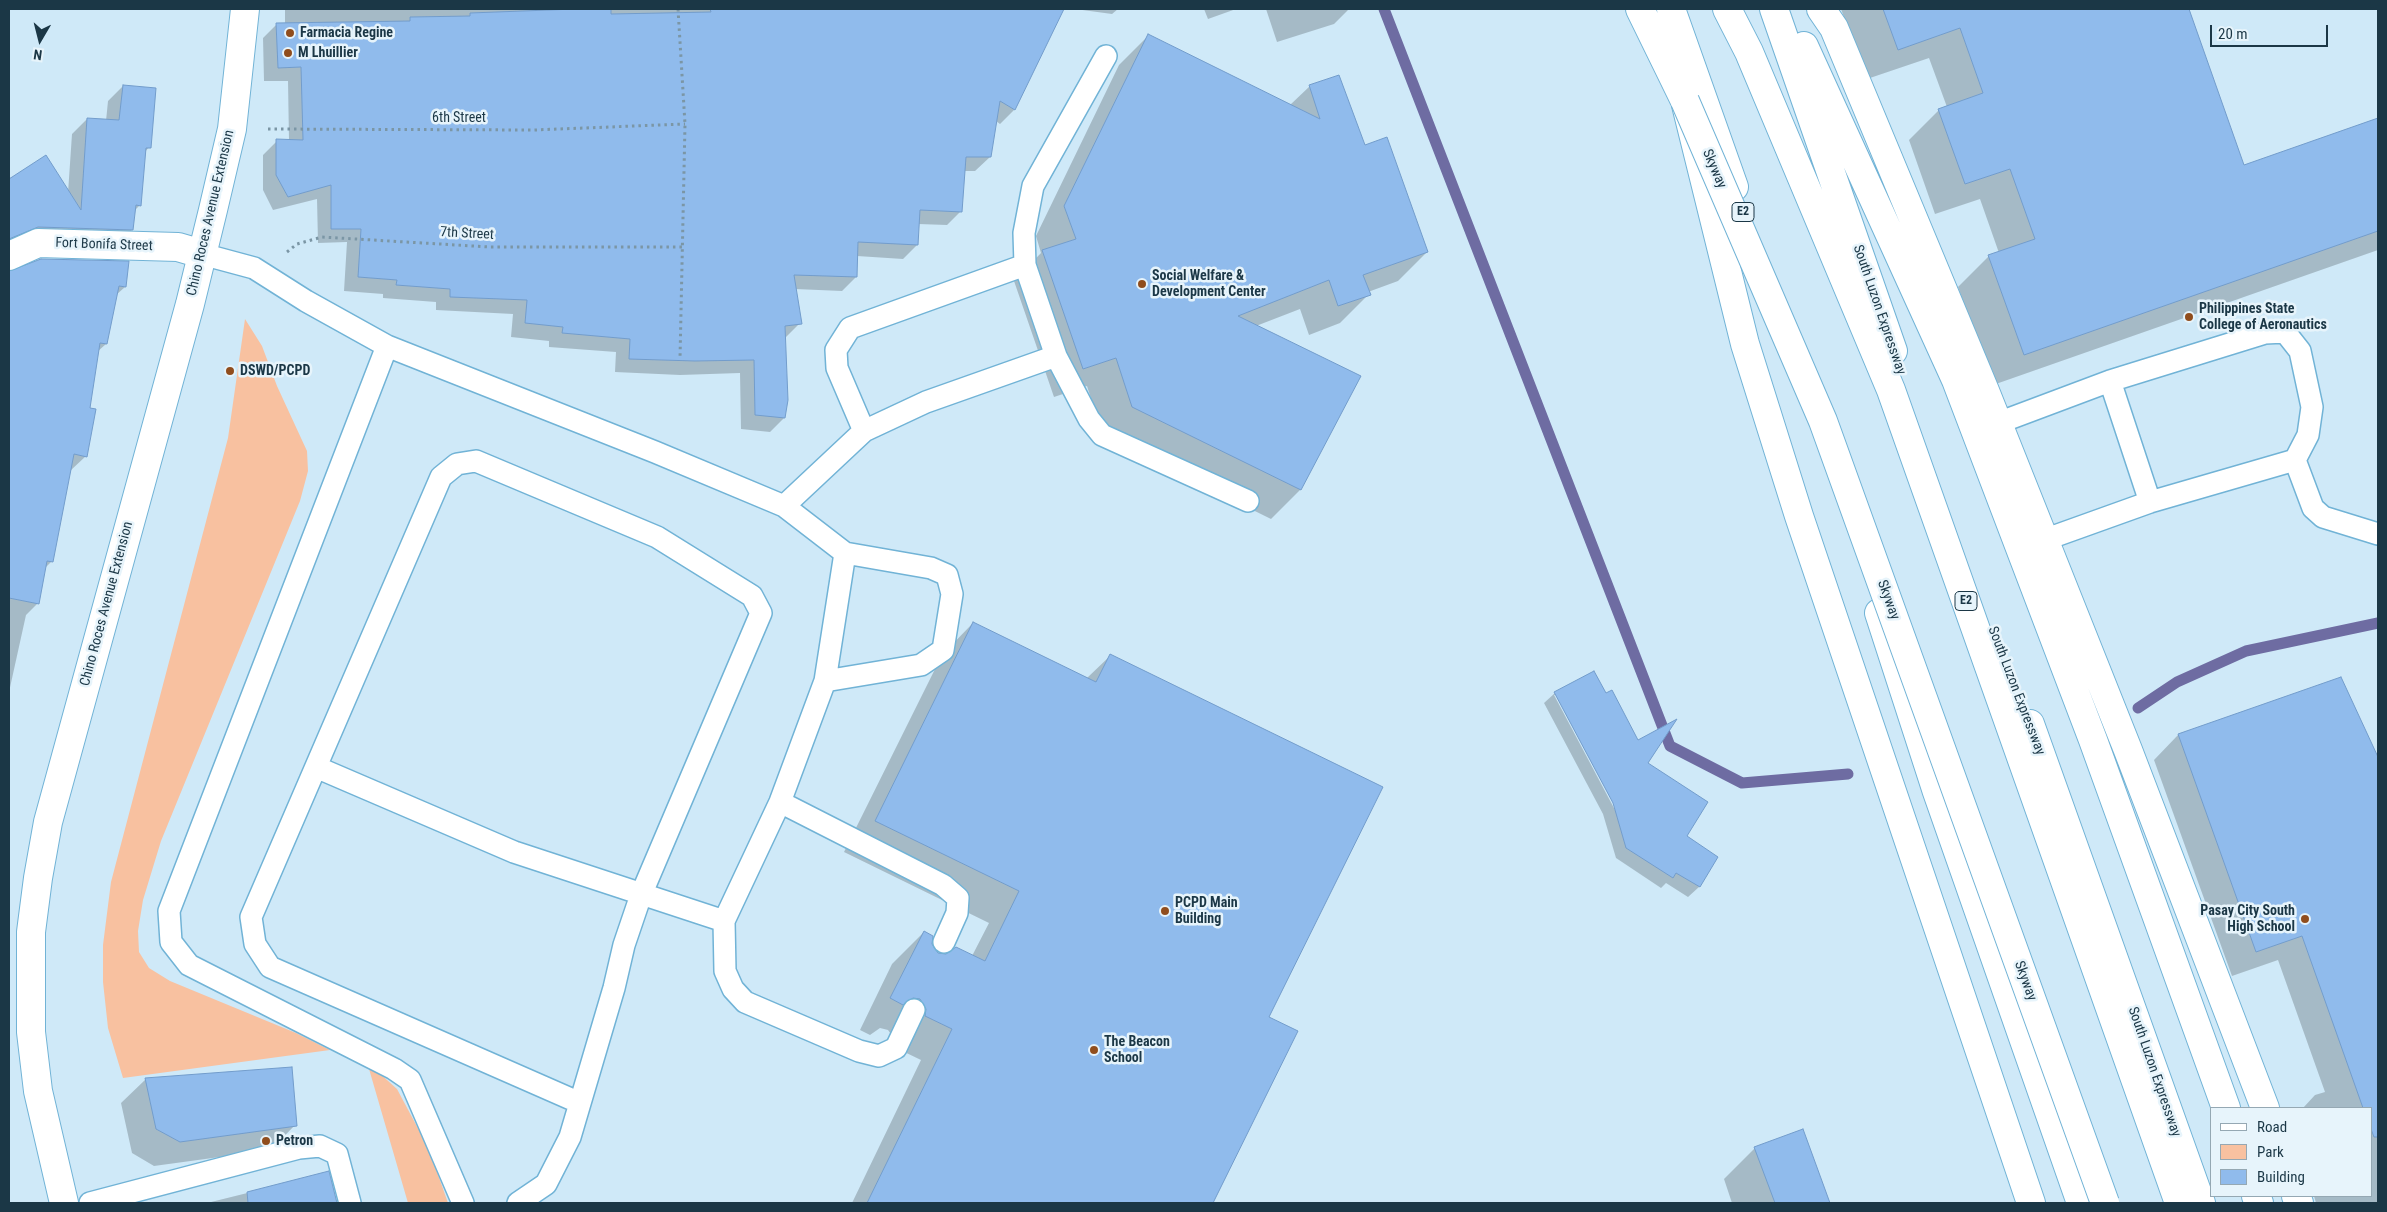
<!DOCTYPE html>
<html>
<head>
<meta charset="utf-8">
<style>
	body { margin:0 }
	#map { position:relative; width:2387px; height:1212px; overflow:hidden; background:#cfe9f8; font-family:"Roboto Condensed",sans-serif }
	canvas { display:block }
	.frame { position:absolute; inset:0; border:10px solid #1b3746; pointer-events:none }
	.legend { position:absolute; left:2210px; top:1107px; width:162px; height:90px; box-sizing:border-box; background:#e7f4fb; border:1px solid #95a8b3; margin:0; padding:6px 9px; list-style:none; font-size:15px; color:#1b3746 }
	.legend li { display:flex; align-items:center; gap:10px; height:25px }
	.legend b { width:25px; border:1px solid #95a8b3 }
	.north { position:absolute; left:15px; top:15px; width:50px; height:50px; -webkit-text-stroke:4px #e7f4fb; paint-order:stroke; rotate:188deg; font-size:14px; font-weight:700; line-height:20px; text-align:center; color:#1b3746 }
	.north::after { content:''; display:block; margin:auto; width:18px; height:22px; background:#1b3746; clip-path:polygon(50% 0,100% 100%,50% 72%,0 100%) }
	.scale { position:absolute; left:2210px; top:25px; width:118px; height:22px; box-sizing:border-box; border:2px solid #1b3746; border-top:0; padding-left:6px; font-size:15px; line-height:18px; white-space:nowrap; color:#1b3746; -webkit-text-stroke:4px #e7f4fb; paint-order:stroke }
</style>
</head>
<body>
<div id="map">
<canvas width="2387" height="1212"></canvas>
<div class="frame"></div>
<ul class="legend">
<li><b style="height:6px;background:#fff"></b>Road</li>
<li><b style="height:14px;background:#f8c1a0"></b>Park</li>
<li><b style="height:14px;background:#90bbec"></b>Building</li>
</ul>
<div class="north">N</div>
<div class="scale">20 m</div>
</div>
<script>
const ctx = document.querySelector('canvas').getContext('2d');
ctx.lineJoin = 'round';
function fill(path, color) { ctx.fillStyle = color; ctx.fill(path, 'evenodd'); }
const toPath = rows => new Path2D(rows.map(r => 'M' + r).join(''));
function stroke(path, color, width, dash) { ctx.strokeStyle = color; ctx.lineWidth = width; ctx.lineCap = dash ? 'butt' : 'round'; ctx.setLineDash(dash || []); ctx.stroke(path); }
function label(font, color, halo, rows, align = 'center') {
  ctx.font = font + ' "Roboto Condensed",sans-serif'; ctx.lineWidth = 5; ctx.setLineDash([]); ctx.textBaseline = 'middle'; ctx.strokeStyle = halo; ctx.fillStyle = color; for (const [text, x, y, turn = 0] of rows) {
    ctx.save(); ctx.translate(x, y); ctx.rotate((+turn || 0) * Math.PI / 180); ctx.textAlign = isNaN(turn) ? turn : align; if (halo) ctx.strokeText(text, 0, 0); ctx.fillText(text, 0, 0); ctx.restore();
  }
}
const green = toPath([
	[245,319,262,346,277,386,307,451,308,471,300,501,161,841,143,900,138,931,139,952,149,968,170,981,296,1033,330,1050,123,1078,108,1028,103,982,103,945,111,882,228,438],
	[367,1062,397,1089,429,1149,448,1203,408,1203]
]);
const shadow = toPath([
	[285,9,1057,9,1056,23,1014,110,1000,124,996,121,990,157,975,171,964,171,961,211,947,225,918,224,917,245,903,259,857,256,856,277,842,291,795,289,800,323,785,338,786,400,784,418,770,432,741,429,740,373,680,375,615,372,616,352,549,347,549,341,511,337,513,314,436,310,436,302,383,298,383,294,344,291,347,242,318,243,317,199,273,210,263,190,263,155,277,141,289,141,288,81,264,81,263,38,277,24,285,24],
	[1075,9,1118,9,1112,14],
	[1204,9,1236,9,1208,19],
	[1266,9,1348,9,1348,10,1334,24,1277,42],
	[1841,9,2187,9,2243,167,2378,120,2378,250,1993,385,1958,287,1989,256,1999,253,1980,199,1935,214,1909,140,1939,110,1947,107,1929,58,1867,79],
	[1148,36,1290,105,1310,86,1364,147,1427,252,1398,281,1368,292,1369,294,1340,323,1309,335,1300,309,1256,326,1360,376,1300,490,1271,519,1103,436,1087,386,1054,397,1014,281,1041,253,1036,236,1119,65],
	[123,86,149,147,145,152,140,205,134,211,132,230,117,245,9,247,9,175,11,179,68,193,72,134,87,119,106,121,108,101],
	[41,260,125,287,116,295,106,344,97,352,89,409,86,456,70,471,52,561,44,569,38,603,26,615,9,692,9,273],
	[973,623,1087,678,1110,656,1267,1018,1296,1032,1212,1203,852,1203,921,1060,894,1047,895,1040,888,1030,880,1028,870,1035,860,1030,892,964,924,932,938,954,972,956,989,923,844,852,942,655],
	[2340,679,2378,760,2378,1203,2316,1203,2314,1196,2371,1196,2371,1108,2303,1108,2315,1095,2325,1092,2278,960,2232,976,2154,760,2178,735],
	[1555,693,1605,695,1646,763,1685,836,1717,857,1699,887,1688,897,1666,883,1661,888,1616,858,1603,814,1544,703],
	[1554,695,1557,695,1617,808,1615,810],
	[146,1079,295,1125,271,1150,154,1166,132,1153,121,1103],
	[1802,1131,1829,1203,1732,1203,1724,1179,1755,1148],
	[328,1173,336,1203,207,1203]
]);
const stream = toPath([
	[1384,9,1670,746,1742,783,1848,774],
	[2138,708,2177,682,2246,651,2378,623]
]);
const building = toPath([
	[575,9,611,9,611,14,711,12,710,9,1064,9,1015,110,1000,101,991,157,966,157,962,212,920,210,918,245,858,242,857,277,794,275,802,324,785,326,788,400,785,418,755,415,754,360,695,361,629,359,630,339,562,333,563,327,525,323,527,300,450,297,450,289,396,285,397,280,358,277,361,229,331,229,331,185,288,197,276,175,276,139,303,140,301,67,278,68,276,23,410,21,410,17,470,16,470,13,575,9],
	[1883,9,2189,9,2244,165,2378,118,2378,231,2024,355,1988,255,2035,239,2010,169,1965,184,1938,109,1983,93,1960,28,1898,50,1883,9],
	[1148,34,1320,119,1309,85,1339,75,1365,145,1387,137,1428,252,1363,275,1371,295,1338,306,1329,280,1238,316,1361,376,1301,490,1132,407,1116,358,1083,369,1042,250,1076,239,1064,206,1148,34],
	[123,85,156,88,151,148,146,148,141,206,136,205,133,230,38,227,9,239,9,179,46,155,81,210,87,118,119,120,123,85],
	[41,259,129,261,126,287,119,286,107,344,100,343,90,408,96,409,87,457,74,454,53,562,47,561,39,604,9,598,9,271,41,259],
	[973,622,1096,682,1110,654,1383,787,1269,1017,1298,1031,1213,1203,867,1203,952,1029,925,1016,926,1009,920,999,913,998,903,1005,890,998,924,931,933,936,932,944,938,953,946,954,956,947,985,961,1019,891,875,821,973,622],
	[1594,671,1606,693,1612,690,1638,740,1677,719,1648,763,1708,802,1687,836,1718,857,1700,887,1676,873,1673,878,1626,848,1613,803,1554,692,1594,671],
	[2341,677,2378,757,2378,1137,2374,1137,2371,1129,2371,1108,2363,1108,2302,936,2256,952,2178,734,2341,677],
	[292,1067,297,1126,180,1142,156,1129,145,1078,292,1067],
	[1803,1129,1830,1203,1775,1203,1754,1147,1803,1129],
	[329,1171,337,1203,248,1203,247,1192,329,1171]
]);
const path = toPath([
	[678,9,685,124,680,359],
	[268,129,534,130,685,124],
	[287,252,297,244,322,237,490,247,683,247]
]);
const lane = toPath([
	[1106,56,1033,186,1024,233,1025,265,1056,356,1089,419,1102,435,1248,501],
	[202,254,254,268,306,301,387,346,169,911,171,942,189,965,394,1069,410,1080,463,1203],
	[1025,265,850,328,836,350,837,368,864,431,926,402,1056,356],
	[387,346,655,452,784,506,845,553,825,681,780,802,724,921,725,971,733,989,745,1002,859,1051,879,1056,896,1048,914,1010],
	[2110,381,2150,502],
	[1998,423,2110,381,2265,333,2285,332,2300,351,2312,407,2308,435,2295,460,2150,502,2044,540],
	[2295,460,2313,508,2323,517,2378,534],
	[784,506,864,431],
	[825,681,921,665,943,650,952,594,947,575,931,568,845,553],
	[316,767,514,852,724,921],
	[780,802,943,885,958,898,957,913,944,942],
	[90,1203,299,1148,320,1146,337,1154,350,1203],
	[518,1203,546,1184,570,1137,614,988,624,945,641,895,761,613,752,596,657,537,476,461,457,464,441,477,251,917,255,944,270,967,580,1103]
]);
const street = toPath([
	[9,256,38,243,178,247,202,254]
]);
const secondary = toPath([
	[64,1203,38,1091,31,1032,31,932,38,878,48,822,190,304,213,210,232,129,245,9]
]);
const highway = toPath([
	[1640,9,1685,101,1745,344,1799,516,2031,1203],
	[1671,9,1734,187],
	[1727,9,1749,52,1891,390,2179,1203],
	[1774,9,1893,351],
	[1821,9,1834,28,1985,391,2128,750,2265,1108],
	[1804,46,1956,380,2093,740,2226,1108],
	[1879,613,1936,789,2081,1203],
	[2030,724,2201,1203],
	[2256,1196,2259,1203],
	[2296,1196,2299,1203]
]);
const highwayBridge = toPath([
	[1685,101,1823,421,2105,1203]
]);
const markers = [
	[290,33,5,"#904d1d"],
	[288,53,5,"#904d1d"],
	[1142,284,5,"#904d1d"],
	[2189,317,5,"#904d1d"],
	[230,371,5,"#904d1d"],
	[1165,911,5,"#904d1d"],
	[2305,919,5,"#904d1d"],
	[1094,1050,5,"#904d1d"],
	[266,1141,5,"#904d1d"]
];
const shields = [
	[1743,212,22],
	[1966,601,22]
];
const shieldNames = [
	["E2",1743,212],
	["E2",1966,601]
];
const poiNames = [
	["Farmacia Regine",300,33],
	["M Lhuillier",298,53],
	["Social Welfare &",1152,276],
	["Development Center",1152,292],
	["Philippines State",2199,309],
	["College of Aeronautics",2199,325],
	["DSWD/PCPD",240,371],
	["PCPD Main",1175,903],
	["Building",1175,919],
	["Pasay City South",2295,911,"right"],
	["High School",2295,927,"right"],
	["The Beacon",1104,1042],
	["School",1104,1058],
	["Petron",276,1141]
];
const streetNames = [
	["6th Street",459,118],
	["Skyway",1714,169,67],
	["Chino Roces Avenue Extension",211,213,-77],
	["7th Street",467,234,3],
	["Fort Bonifa Street",104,245,2],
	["South Luzon Expressway",1879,310,71],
	["Skyway",1888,600,70],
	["Chino Roces Avenue Extension",107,604,-75],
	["South Luzon Expressway",2016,691,69],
	["Skyway",2025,981,70],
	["South Luzon Expressway",2154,1072,71]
];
fill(green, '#f8c1a0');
fill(shadow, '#0003');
stroke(stream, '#6e6ca2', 11);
fill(building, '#90bbec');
stroke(building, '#729ccb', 1);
stroke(lane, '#71b3d6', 24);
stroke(street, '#71b3d6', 30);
stroke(secondary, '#71b3d6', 30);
stroke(highway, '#71b3d6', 30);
stroke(path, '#7b96a5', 3, [2.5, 4]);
stroke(lane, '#fff', 21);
stroke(street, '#fff', 28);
stroke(secondary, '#fff', 28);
stroke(highway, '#fff', 28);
stroke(highwayBridge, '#71b3d6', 30, []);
stroke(highwayBridge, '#fff', 28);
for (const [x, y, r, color] of markers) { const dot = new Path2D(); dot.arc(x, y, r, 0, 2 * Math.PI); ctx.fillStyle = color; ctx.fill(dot); stroke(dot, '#e7f4fb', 2); }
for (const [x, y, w] of shields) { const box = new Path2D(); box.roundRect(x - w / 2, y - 9.5, w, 19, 4); ctx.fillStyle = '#e7f4fb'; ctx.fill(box); stroke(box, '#1b3746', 1); }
label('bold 12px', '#1b3746', null, shieldNames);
label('bold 14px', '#1b3746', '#e7f4fb', poiNames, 'left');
label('14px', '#1b3746', '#e7f4fb', streetNames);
</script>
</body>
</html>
